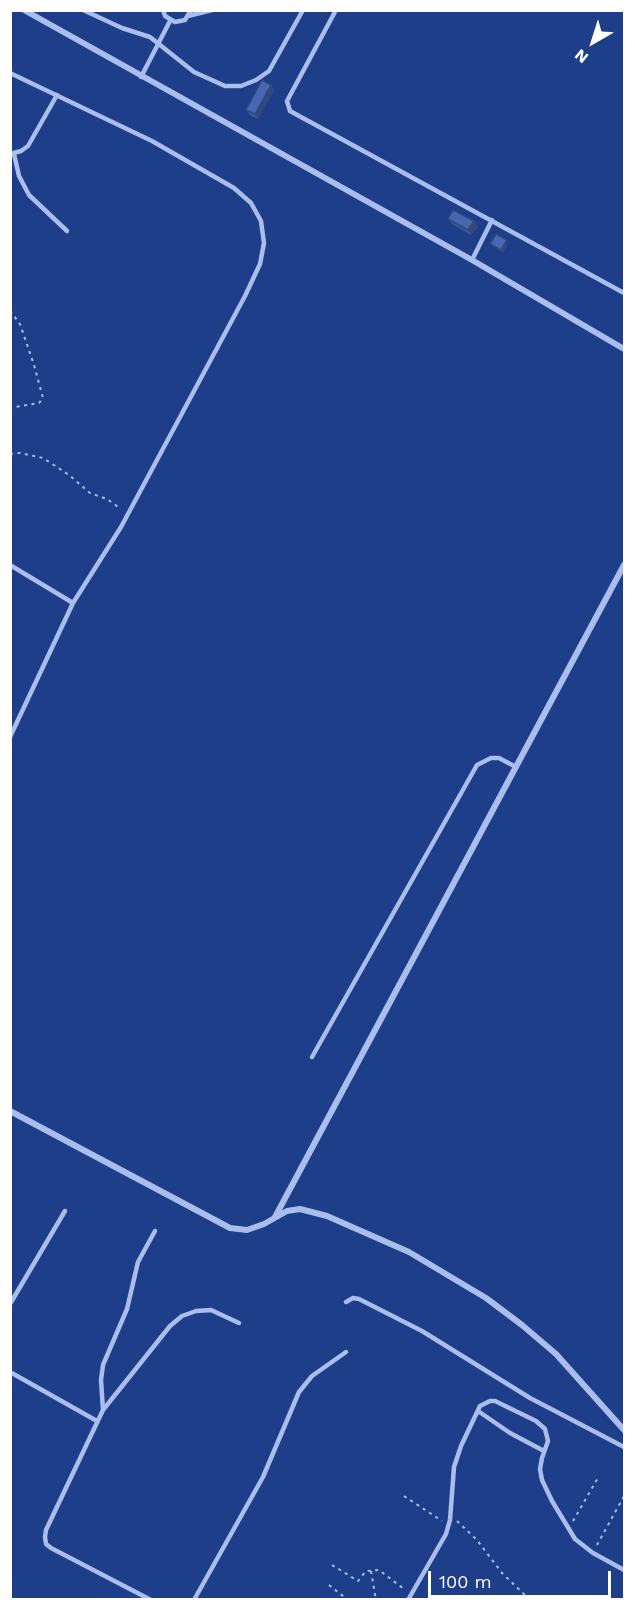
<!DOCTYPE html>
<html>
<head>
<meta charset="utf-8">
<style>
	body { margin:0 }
	#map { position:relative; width:635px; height:1610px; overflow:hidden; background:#1e3e8a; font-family:"Work Sans",sans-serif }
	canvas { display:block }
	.frame { position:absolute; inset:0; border:12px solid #fff; pointer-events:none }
	.north { position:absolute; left:563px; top:12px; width:60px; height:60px; -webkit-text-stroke:4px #1e3e8a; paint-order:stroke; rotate:219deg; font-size:16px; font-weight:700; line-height:24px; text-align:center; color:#fff }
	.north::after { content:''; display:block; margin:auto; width:21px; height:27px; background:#fff; clip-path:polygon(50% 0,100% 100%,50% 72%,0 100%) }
	.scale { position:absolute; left:428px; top:1571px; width:183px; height:27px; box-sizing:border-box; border:3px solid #fff; border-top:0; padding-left:8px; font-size:18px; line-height:21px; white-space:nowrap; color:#fff; -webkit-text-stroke:4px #1e3e8a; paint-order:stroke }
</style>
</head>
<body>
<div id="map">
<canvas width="635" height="1610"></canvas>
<div class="frame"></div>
<div class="north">N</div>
<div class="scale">100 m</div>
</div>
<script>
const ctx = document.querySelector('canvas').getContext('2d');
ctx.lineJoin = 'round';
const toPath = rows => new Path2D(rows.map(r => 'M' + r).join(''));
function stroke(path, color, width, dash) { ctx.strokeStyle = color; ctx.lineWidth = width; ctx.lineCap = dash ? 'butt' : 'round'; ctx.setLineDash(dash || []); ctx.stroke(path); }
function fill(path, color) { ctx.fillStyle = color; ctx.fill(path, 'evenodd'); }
const path = toPath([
	[10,311,20,324,34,365,43,398,39,403,10,408],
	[10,454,20,453,43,458,69,475,90,493,107,499,121,509],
	[404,1496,442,1521],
	[457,1521,477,1540,502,1573,530,1600],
	[573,1521,599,1476],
	[597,1545,624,1496],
	[332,1565,358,1581,366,1571,379,1570,404,1589],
	[371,1571,376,1600],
	[329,1585,348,1600]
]);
const lane = toPath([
	[83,10,122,28,150,37,194,72,225,86,241,86,256,80,269,71,303,10],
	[163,10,165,16,175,22,185,20,191,10],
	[336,10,287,101,290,111,624,293],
	[188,16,212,10],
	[10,73,152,141,234,188,251,203,261,221,264,243,260,264,245,296,121,527,73,603,10,737],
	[141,77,170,21],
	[10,154,21,151,28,146,57,95],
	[14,154,19,176,29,195,67,231],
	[472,260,492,220],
	[10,565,73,603],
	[312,1057,477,765,491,758,499,758,516,767],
	[346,1302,353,1298,359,1299,422,1331,530,1398,624,1447],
	[10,1304,65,1211],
	[10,1372,97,1421],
	[103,1410,101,1380,103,1365,127,1309,138,1262,155,1231],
	[478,1411,510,1433,544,1451],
	[151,1600,51,1548,46,1544,45,1537,46,1530,103,1410,170,1326,182,1316,196,1311,211,1310,239,1323],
	[194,1600,263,1477,299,1392,312,1376,346,1352],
	[408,1600,446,1534,450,1520,454,1467,461,1446,480,1406,490,1401,495,1401,536,1421,545,1429,548,1441,542,1458,540,1469,542,1480,552,1501,575,1539,593,1553,624,1570]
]);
const street = toPath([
	[24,10,472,260,624,349],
	[10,1111,230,1228,247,1230,264,1224,287,1211,300,1209,327,1216,409,1252,486,1298,522,1325,556,1354,624,1430],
	[275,1217,624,565]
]);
const wall = toPath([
	[271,85,274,90,258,119,250,115,246,110],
	[448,219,474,221,478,226,471,235,452,224],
	[507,240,508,243,503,252,492,246,490,244]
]);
const shadedWall = toPath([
	[271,85,274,90,258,119,255,114],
	[474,221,478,226,471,235,468,230],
	[507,240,508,243,503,252,501,250]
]);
const building = toPath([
	[262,80,271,85,255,114,246,110,262,80],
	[453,210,474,221,468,230,448,219,453,210],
	[496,234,507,240,501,250,490,244,496,234]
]);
stroke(path, '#a9beec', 2, [3, 4.5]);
stroke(lane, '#a9beec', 4.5);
stroke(street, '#a9beec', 6);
fill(wall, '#3c5999');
fill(shadedWall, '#31497d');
fill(building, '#4668b2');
stroke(building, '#31497d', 1.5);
</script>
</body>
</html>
